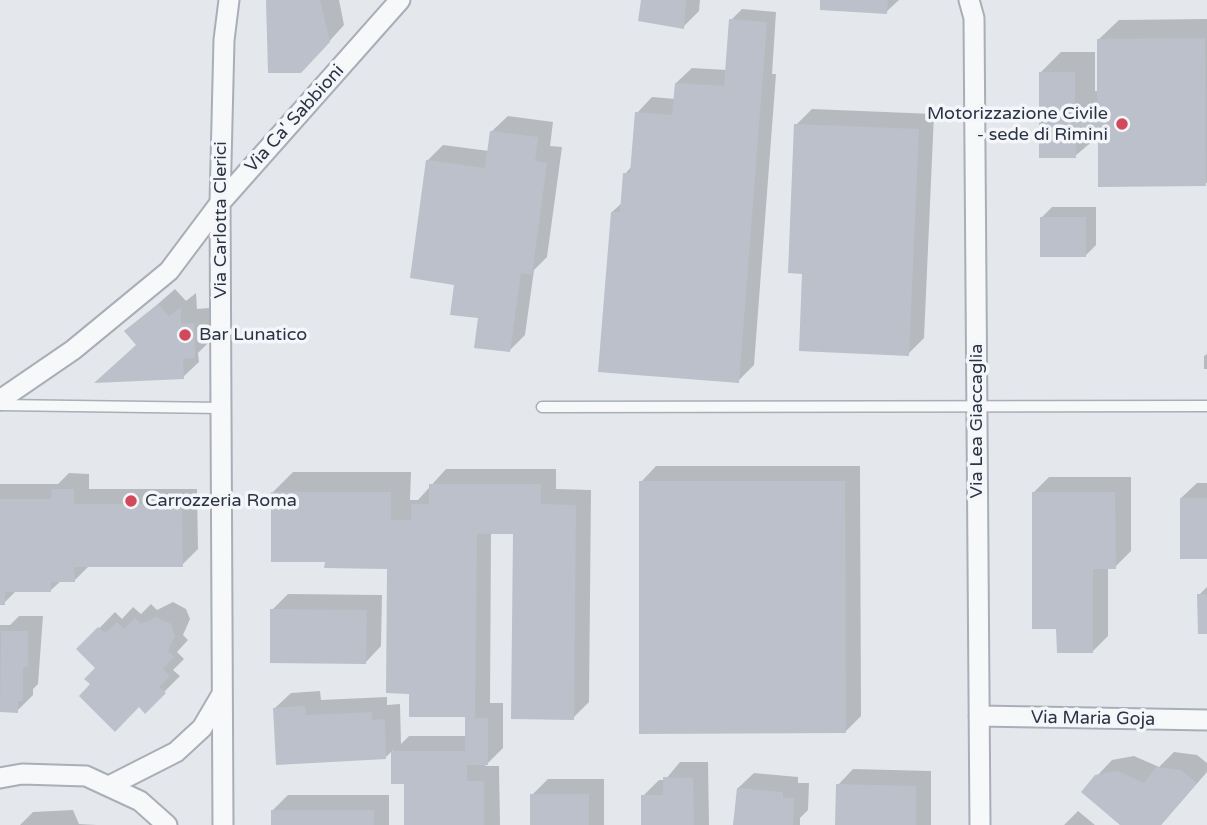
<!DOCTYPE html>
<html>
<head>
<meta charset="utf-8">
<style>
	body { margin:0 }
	canvas { display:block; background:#e4e7ec }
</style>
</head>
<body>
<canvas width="1207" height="825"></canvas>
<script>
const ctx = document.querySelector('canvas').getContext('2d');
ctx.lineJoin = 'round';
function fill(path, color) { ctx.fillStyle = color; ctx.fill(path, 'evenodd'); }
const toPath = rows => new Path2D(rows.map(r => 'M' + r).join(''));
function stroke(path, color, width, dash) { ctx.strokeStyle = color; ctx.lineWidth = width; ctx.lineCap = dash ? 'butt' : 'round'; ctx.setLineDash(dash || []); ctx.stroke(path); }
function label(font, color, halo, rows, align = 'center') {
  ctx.font = font + ' "Varela Round",sans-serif'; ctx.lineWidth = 7; ctx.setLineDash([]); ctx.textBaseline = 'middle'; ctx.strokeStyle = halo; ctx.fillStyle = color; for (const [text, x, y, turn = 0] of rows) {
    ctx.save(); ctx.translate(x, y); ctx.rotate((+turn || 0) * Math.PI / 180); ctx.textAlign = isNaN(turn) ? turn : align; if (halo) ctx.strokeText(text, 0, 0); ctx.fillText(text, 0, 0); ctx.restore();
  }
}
const shadow = toPath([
	[268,0,339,0,344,25,317,55],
	[643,0,700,0,699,11,683,27],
	[822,0,899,0,886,12],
	[742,9,776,12,772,74,776,74,754,365,738,381,612,212,623,202,625,174,632,166,637,113,652,97,675,99,676,83,692,68,727,70,731,20],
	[1207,19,1207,183,1100,135,1075,156,1040,73,1061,52,1095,52,1095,91,1099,91,1098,40,1119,20],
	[812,109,934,114,924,338,908,354,804,272,796,125],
	[508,116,553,122,550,146,562,147,547,257,534,270,525,335,509,351,456,283,427,161,443,145,489,151,492,131],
	[1052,207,1096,207,1096,245,1085,256,1042,217],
	[175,289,186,301,196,293,197,309,209,308,210,341,198,353,199,362,183,377,138,344,127,331],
	[1207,354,1207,369,1204,369,1204,356],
	[656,466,860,466,861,716,845,732,641,482],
	[446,469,556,469,556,489,591,490,589,702,573,718,514,533,491,533,490,703,503,703,503,748,485,766,499,766,500,825,406,825,405,782,393,782,393,750,385,758,275,708,291,693,320,691,321,700,387,697,387,705,400,704,401,744,409,736,466,736,466,716,411,692,391,567,327,561,273,492,293,472,411,472,410,500,418,500],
	[69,473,89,474,89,489,197,489,198,549,182,565,90,565,74,581,61,581,51,590,17,590,4,603,0,603,0,484,58,484],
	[1049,477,1131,477,1131,551,1115,567,1108,567,1108,636,1092,652,1033,493],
	[1197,483,1207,483,1207,557,1181,498],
	[1207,587,1207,632,1199,595],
	[288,594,382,595,381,646,366,662,272,610],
	[173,602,186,609,190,619,183,635,188,640,177,652,184,659,173,670,180,676,145,711,139,705,92,684,98,668,79,649,115,612,122,619,133,607,141,614,151,604,157,610],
	[19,616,43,616,38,684,33,689,33,695,17,711,0,709,0,625,10,625],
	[1174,752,1197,755,1207,763,1207,772,1161,825,1122,825,1096,777,1112,760,1134,756,1159,767],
	[680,762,708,762,709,825,643,825,643,796,659,780,665,780],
	[853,769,931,771,931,825,837,825,838,785],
	[754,773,798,777,798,783,809,783,808,810,800,818,800,825,736,825,738,788],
	[548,779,604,779,604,825,532,825,532,795],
	[288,795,389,795,389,825,272,825,272,811],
	[73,810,79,824,97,825,20,825,33,812],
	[1078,811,1095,825,1064,825]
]);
const building = toPath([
	[266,0,320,0,330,42,301,73,268,73],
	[641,0,686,0,684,29,638,21],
	[820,0,888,0,887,14,820,10],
	[729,19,767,22,739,383,598,372,611,212,620,212,623,173,630,173,635,112,672,115,675,83,724,86],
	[1205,38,1206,186,1098,187,1098,137,1076,137,1076,158,1039,158,1039,72,1075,72,1075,111,1097,110,1097,39],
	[794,124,919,129,909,356,799,351,802,274,788,273],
	[490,131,538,137,535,161,547,163,532,275,521,273,510,352,474,348,478,318,450,315,454,285,410,278,426,160,485,168],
	[1040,217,1086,217,1086,257,1040,257],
	[158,304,169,316,181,307,181,324,194,323,195,358,183,359,184,379,94,383,136,345,124,331],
	[639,481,845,481,846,733,639,734],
	[429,484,541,484,541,504,576,505,574,720,511,719,513,534,477,534,475,718,488,718,488,765,467,765,467,781,484,781,484,825,404,825,404,784,391,784,391,751,465,751,465,717,409,717,409,694,386,693,387,569,324,568,325,562,271,562,271,492,391,492,391,520,411,520,411,504,429,504],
	[52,489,74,489,74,504,182,504,183,567,74,567,75,582,51,582,51,592,5,592,5,605,0,605,0,499,51,499],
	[1032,492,1115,492,1116,569,1093,569,1093,653,1057,653,1056,629,1032,629],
	[1180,498,1207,498,1207,559,1180,559],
	[1197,594,1207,594,1207,634,1198,634],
	[270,609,367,610,366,664,270,663],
	[156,617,171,624,175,636,168,651,174,657,163,669,170,676,159,687,166,693,145,714,139,707,115,732,79,696,90,684,84,679,95,668,76,649,98,627,105,633,117,622,124,629,135,618,141,624],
	[1,631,28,631,28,667,23,667,23,701,18,701,18,713,0,712],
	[305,706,306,715,372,712,372,720,385,719,386,759,276,765,273,708],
	[1156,767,1181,770,1197,783,1161,825,1120,825,1081,792,1095,775,1117,771,1144,783],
	[663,777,693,778,694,825,641,825,641,795,663,795],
	[836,784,916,786,916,825,835,825],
	[737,788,783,792,783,798,794,798,793,825,733,825],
	[530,794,589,794,589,825,530,825],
	[271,810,374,810,374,825,271,825]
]);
const lane = toPath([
	[0,405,221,408],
	[542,407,1207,406]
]);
const street = toPath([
	[969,0,974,18,980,825],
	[0,400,73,350,169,271,220,203,400,0],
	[979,716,1207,720],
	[0,778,22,774,86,776,140,801,167,825],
	[109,786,176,752,202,728,222,694],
	[223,825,220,203,224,40,229,0]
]);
const markers = [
	[1122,124,7,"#d1495b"],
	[185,335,7,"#d1495b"],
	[131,501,7,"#d1495b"]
];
const poiNames = [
	["Motorizzazione Civile",1108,114,"right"],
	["- sede di Rimini",1108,135,"right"],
	["Bar Lunatico",199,335],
	["Carrozzeria Roma",145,501]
];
const streetNames = [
	["Via Ca' Sabbioni",295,119,-48],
	["Via Carlotta Clerici",221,220,-90],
	["Via Lea Giaccaglia",977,421,-90],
	["Via Maria Goja",1093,719,1]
];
fill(shadow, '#0003');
fill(building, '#bbc0ca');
stroke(lane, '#a9aeb7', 13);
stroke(street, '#a9aeb7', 23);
stroke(lane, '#f7f8fa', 10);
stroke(street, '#f7f8fa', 19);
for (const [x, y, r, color] of markers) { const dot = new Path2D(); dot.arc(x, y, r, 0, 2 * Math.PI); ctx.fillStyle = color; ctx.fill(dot); stroke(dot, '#f4f6f9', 2.5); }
label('18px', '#2b3445', '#f4f6f9', poiNames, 'left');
label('18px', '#2b3445', '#f4f6f9', streetNames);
</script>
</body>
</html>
